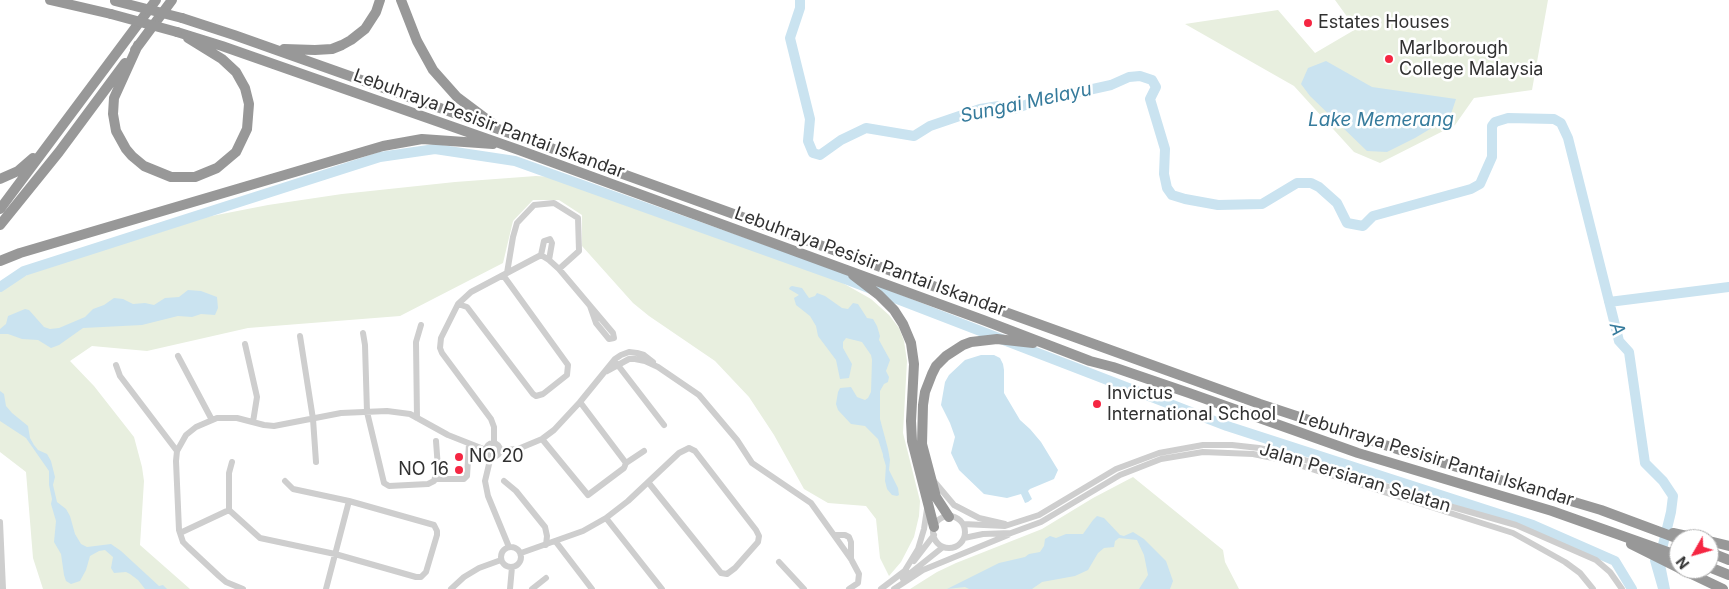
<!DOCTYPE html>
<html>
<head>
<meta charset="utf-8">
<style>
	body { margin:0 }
	#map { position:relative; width:1729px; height:589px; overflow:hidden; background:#fff; font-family:Inter,sans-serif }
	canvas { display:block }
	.north { position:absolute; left:1669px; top:529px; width:50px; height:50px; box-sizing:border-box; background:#fff; border:1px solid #adadad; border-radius:50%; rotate:232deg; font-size:14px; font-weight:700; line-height:20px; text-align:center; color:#313131 }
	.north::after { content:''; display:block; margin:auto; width:18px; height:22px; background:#f52642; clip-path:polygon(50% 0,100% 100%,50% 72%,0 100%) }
</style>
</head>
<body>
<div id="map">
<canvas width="1729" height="589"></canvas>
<div class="north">N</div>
</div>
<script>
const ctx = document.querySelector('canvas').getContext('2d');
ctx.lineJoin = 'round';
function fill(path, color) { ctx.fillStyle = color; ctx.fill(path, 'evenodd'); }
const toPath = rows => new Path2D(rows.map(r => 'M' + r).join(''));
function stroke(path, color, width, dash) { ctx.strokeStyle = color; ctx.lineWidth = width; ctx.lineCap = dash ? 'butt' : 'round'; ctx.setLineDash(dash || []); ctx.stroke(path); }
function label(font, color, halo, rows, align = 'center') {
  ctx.font = font + ' Inter,sans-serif'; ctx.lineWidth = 5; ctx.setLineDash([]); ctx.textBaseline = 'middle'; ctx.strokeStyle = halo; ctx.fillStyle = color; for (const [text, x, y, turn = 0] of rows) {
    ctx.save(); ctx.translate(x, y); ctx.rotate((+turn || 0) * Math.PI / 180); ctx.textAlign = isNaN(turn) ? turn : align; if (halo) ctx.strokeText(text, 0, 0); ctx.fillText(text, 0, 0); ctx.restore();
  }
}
const green = toPath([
	[1335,0,1548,0,1532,90,1474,98,1455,125,1380,163,1354,152,1294,86,1185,24,1278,10,1315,53,1356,29],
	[536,176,552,177,582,186,841,282,871,299,889,315,899,328,904,341,907,361,903,433,920,501,919,516,914,537,901,562,889,576,880,558,876,519,866,506,828,503,804,489,774,435,749,397,715,361,649,316,633,303,582,246,582,215,559,200,533,200,513,221,503,263,400,316,248,328,147,351,92,346,70,361,94,386,134,437,142,467,144,481,140,545,190,589,43,589,33,558,26,472,0,452,0,288,29,274,105,246,181,222,268,205,342,194,455,182],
	[1133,477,1223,550,1225,562,1239,589,910,589,937,572,956,563,1042,529,1093,498]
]);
const water = toPath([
	[1326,61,1372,87,1456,99,1450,117,1415,138,1387,152,1367,151,1310,96,1301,84,1308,68],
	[792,286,802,288,809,298,815,296,817,293,825,296,842,308,848,309,853,303,858,304,867,318,873,319,877,326,880,336,879,340,890,360,886,371,889,377,888,382,884,384,880,391,880,419,888,449,890,460,889,470,898,488,899,495,897,496,892,495,887,489,885,481,886,464,878,439,865,426,851,424,838,410,836,404,838,392,840,388,851,387,857,397,865,400,868,398,871,392,872,360,871,355,862,342,846,338,843,342,843,348,852,364,849,378,840,379,836,360,818,336,816,326,810,316,796,305,794,298,799,295,789,289,790,287],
	[188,290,201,291,217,297,218,308,215,315,201,314,192,317,178,316,142,325,83,328,59,345,51,348,38,340,22,339,8,334,0,334,0,329,6,324,8,316,25,309,29,310,44,327,50,329,59,328,85,317,93,309,104,305,114,298,123,299,133,304,145,303,154,305,165,298,179,297],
	[981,355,994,355,1000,358,1003,364,1004,370,1004,393,1020,420,1030,429,1041,442,1058,470,1054,479,1030,489,1028,491,1032,499,1028,502,1025,503,1021,494,1007,498,984,494,959,470,951,453,955,437,950,423,941,405,945,382,949,375,965,360],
	[0,391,4,394,6,406,12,413,28,426,30,438,34,445,38,450,47,454,51,461,55,477,53,485,57,502,66,509,70,516,75,534,81,544,87,547,111,544,121,551,159,586,163,585,167,589,145,589,138,580,130,574,126,572,114,573,111,568,113,557,105,550,99,551,90,556,86,570,80,581,71,584,66,581,64,575,61,554,54,542,56,521,51,504,52,499,49,485,49,471,26,438,0,421],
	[1097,516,1104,518,1120,535,1124,536,1133,532,1144,539,1166,561,1173,581,1170,589,1139,589,1148,575,1144,555,1137,540,1119,538,1115,541,1114,547,1104,548,1098,553,1088,570,1075,576,1042,582,1032,589,969,589,965,587,947,589,999,563,1025,557,1029,554,1040,552,1044,546,1045,539,1050,536,1056,538,1066,534,1083,534,1093,520],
	[1651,557,1665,564,1670,589,1658,589,1650,561]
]);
const stream = toPath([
	[884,456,887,466]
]);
const river = toPath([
	[800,0,800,8,790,38,810,119,808,141,813,153,820,155,841,140,866,128,914,136,930,126,980,109,999,106,1014,109,1034,102,1111,85,1129,77,1140,76,1152,80,1156,87,1150,99,1165,149,1164,174,1167,188,1172,195,1185,199,1218,205,1262,204,1297,183,1311,183,1319,187,1337,203,1347,223,1363,226,1373,216,1471,189,1480,184,1492,157,1492,126,1495,122,1508,118,1554,119,1561,123,1568,138,1619,341,1629,352,1645,463,1663,481,1673,496,1671,512,1660,557],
	[0,287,24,271,380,157,435,149,515,161,848,280,1227,426,1533,525,1615,561,1632,589],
	[1609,302,1729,287]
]);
const minor = toPath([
	[541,255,544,241,550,239,552,243,549,260],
	[507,273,513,237,517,223,534,205,554,203,578,218,579,251,559,269],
	[458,304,467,307,533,394,536,396,543,394,567,375,568,365,503,275],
	[363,333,365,345,367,412,384,483,389,486,428,484,434,481,438,468,436,441],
	[300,336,313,419,316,462],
	[245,344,257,397,253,422],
	[178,356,212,420],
	[617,364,664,425],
	[116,365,120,376,177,451],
	[607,371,629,359,635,359,645,361,658,367,699,395,737,440,752,463,811,503,851,559,859,574,858,583,849,589],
	[580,402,626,463],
	[417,418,416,342,421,325],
	[542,439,588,495,624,468,626,463,644,451],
	'486 450a7 7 0 1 1 14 0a7 7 0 1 1-14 0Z',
	[494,443,494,427,491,419,442,353,440,348,441,338,458,304,471,292,541,255,549,260,559,269,613,333,614,338,609,339,596,323,590,306],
	[500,450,518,449,542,439,554,430,580,402,615,359,621,355,629,352,637,353,644,355,653,362],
	[491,456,485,481,488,496,509,547],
	[232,462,229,473,229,510,260,538,335,554,416,577,421,577,426,572,437,535,437,531,434,525,349,501,293,489,285,481],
	[436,479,464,479,467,476,469,444],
	[933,480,954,505,979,518,1005,524],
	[504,481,516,491,545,527,547,536,546,545],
	'933 532a16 16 0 1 1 32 0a16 16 0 1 1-32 0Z',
	[606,518,662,589],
	[0,522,3,589],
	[963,524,1005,526,1039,515,1116,469,1159,453,1203,445,1232,445,1259,448,1283,453,1435,502,1516,525,1596,560,1610,572,1622,589],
	[180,533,229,510],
	[835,535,845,535,849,537,851,542,851,559],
	[964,538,983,534,1011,533,1041,522,1120,475,1161,459,1203,452,1253,454,1283,460,1513,533,1565,562,1580,573,1593,589],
	[556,542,592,589],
	'501 557a10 10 0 1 1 20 0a10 10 0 1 1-20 0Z',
	[521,553,583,531,606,518,628,501,679,453,689,448,695,451,756,530,759,536,758,542,735,568,727,574,721,573,648,482],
	[914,561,934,535],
	[779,562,804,589],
	[904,572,918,549,924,529,927,509],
	[903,579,943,547],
	[243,589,226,582,219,576,188,547,183,542,179,530,176,461,177,451,186,435,196,427,217,418,237,418,264,425,274,426,341,413,387,411,410,414,448,435,486,450],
	[326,589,349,501],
	[451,589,464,577,479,568,501,560],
	[510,589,512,567],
	[532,589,546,578],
	[881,589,906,570],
	[894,589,923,570,1008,535]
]);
const highway = toPath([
	[50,0,111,14],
	[401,0,417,41,433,70,457,97,493,124],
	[182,18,234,35,440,108,1260,404,1400,450,1601,510,1679,539],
	[177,32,222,46,519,150,983,320,1090,361,1113,367,1189,393,1358,453,1552,511,1679,556],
	[138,45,114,98,113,114,116,131,126,149,132,156,144,166,171,177,195,177,217,168,236,152,247,129,249,104,245,88,236,72,222,59,188,38],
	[284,49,315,50,332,49,342,45,351,40,365,29,376,12,380,0],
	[135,50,172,0],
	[0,179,18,171,33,158],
	[0,209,156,0],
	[0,225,59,152,125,63],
	[0,261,20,253,383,146,422,139,493,144],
	[853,275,879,295,894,310,903,324,911,343,914,364,911,421,912,441,934,527],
	[949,517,936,497,922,444,923,405,925,392,932,374,936,366,946,356,963,345,971,342,997,339,1033,343],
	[1673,533,1701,539],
	[1709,541,1729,546],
	[1631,544,1679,568],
	[1709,552,1729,560],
	[1709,567,1729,575],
	[1681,569,1723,589]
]);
const highwayBridge = toPath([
	[115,1,182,18],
	[111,14,177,32]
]);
const markers = [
	[1308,23,5,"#f52642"],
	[1389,59,5,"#f52642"],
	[1097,404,5,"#f52642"],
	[459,457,5,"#f52642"],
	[459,470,5,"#f52642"]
];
const poiNames = [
	["Estates Houses",1318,23],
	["Marlborough",1399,49],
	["College Malaysia",1399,70],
	["Invictus",1107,394],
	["International School",1107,415],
	["NO 20",469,457],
	["NO 16",449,470,"right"]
];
const streetNames = [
	["Lebuhraya Pesisir Pantai Iskandar",489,124,20],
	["Lebuhraya Pesisir Pantai Iskandar",870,262,20],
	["Lebuhraya Pesisir Pantai Iskandar",1436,459,17],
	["Jalan Persiaran Selatan",1355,478,17]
];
const waterNames = [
	["Sungai Melayu",1026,103,-12],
	["Lake Memerang",1381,120],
	["A",1617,329,73]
];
fill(green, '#e8efdf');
fill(water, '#cae3f0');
stroke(stream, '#cae3f0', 2);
stroke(river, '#cae3f0', 10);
stroke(minor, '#cecece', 6);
stroke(highway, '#989898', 10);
stroke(highwayBridge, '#989898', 10);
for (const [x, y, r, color] of markers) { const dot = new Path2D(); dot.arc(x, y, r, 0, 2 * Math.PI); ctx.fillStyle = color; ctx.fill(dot); stroke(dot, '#fff', 2); }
label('18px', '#313131', '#fff', poiNames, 'left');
label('18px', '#313131', '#fff', streetNames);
label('italic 19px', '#367b9c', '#fff', waterNames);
</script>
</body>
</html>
